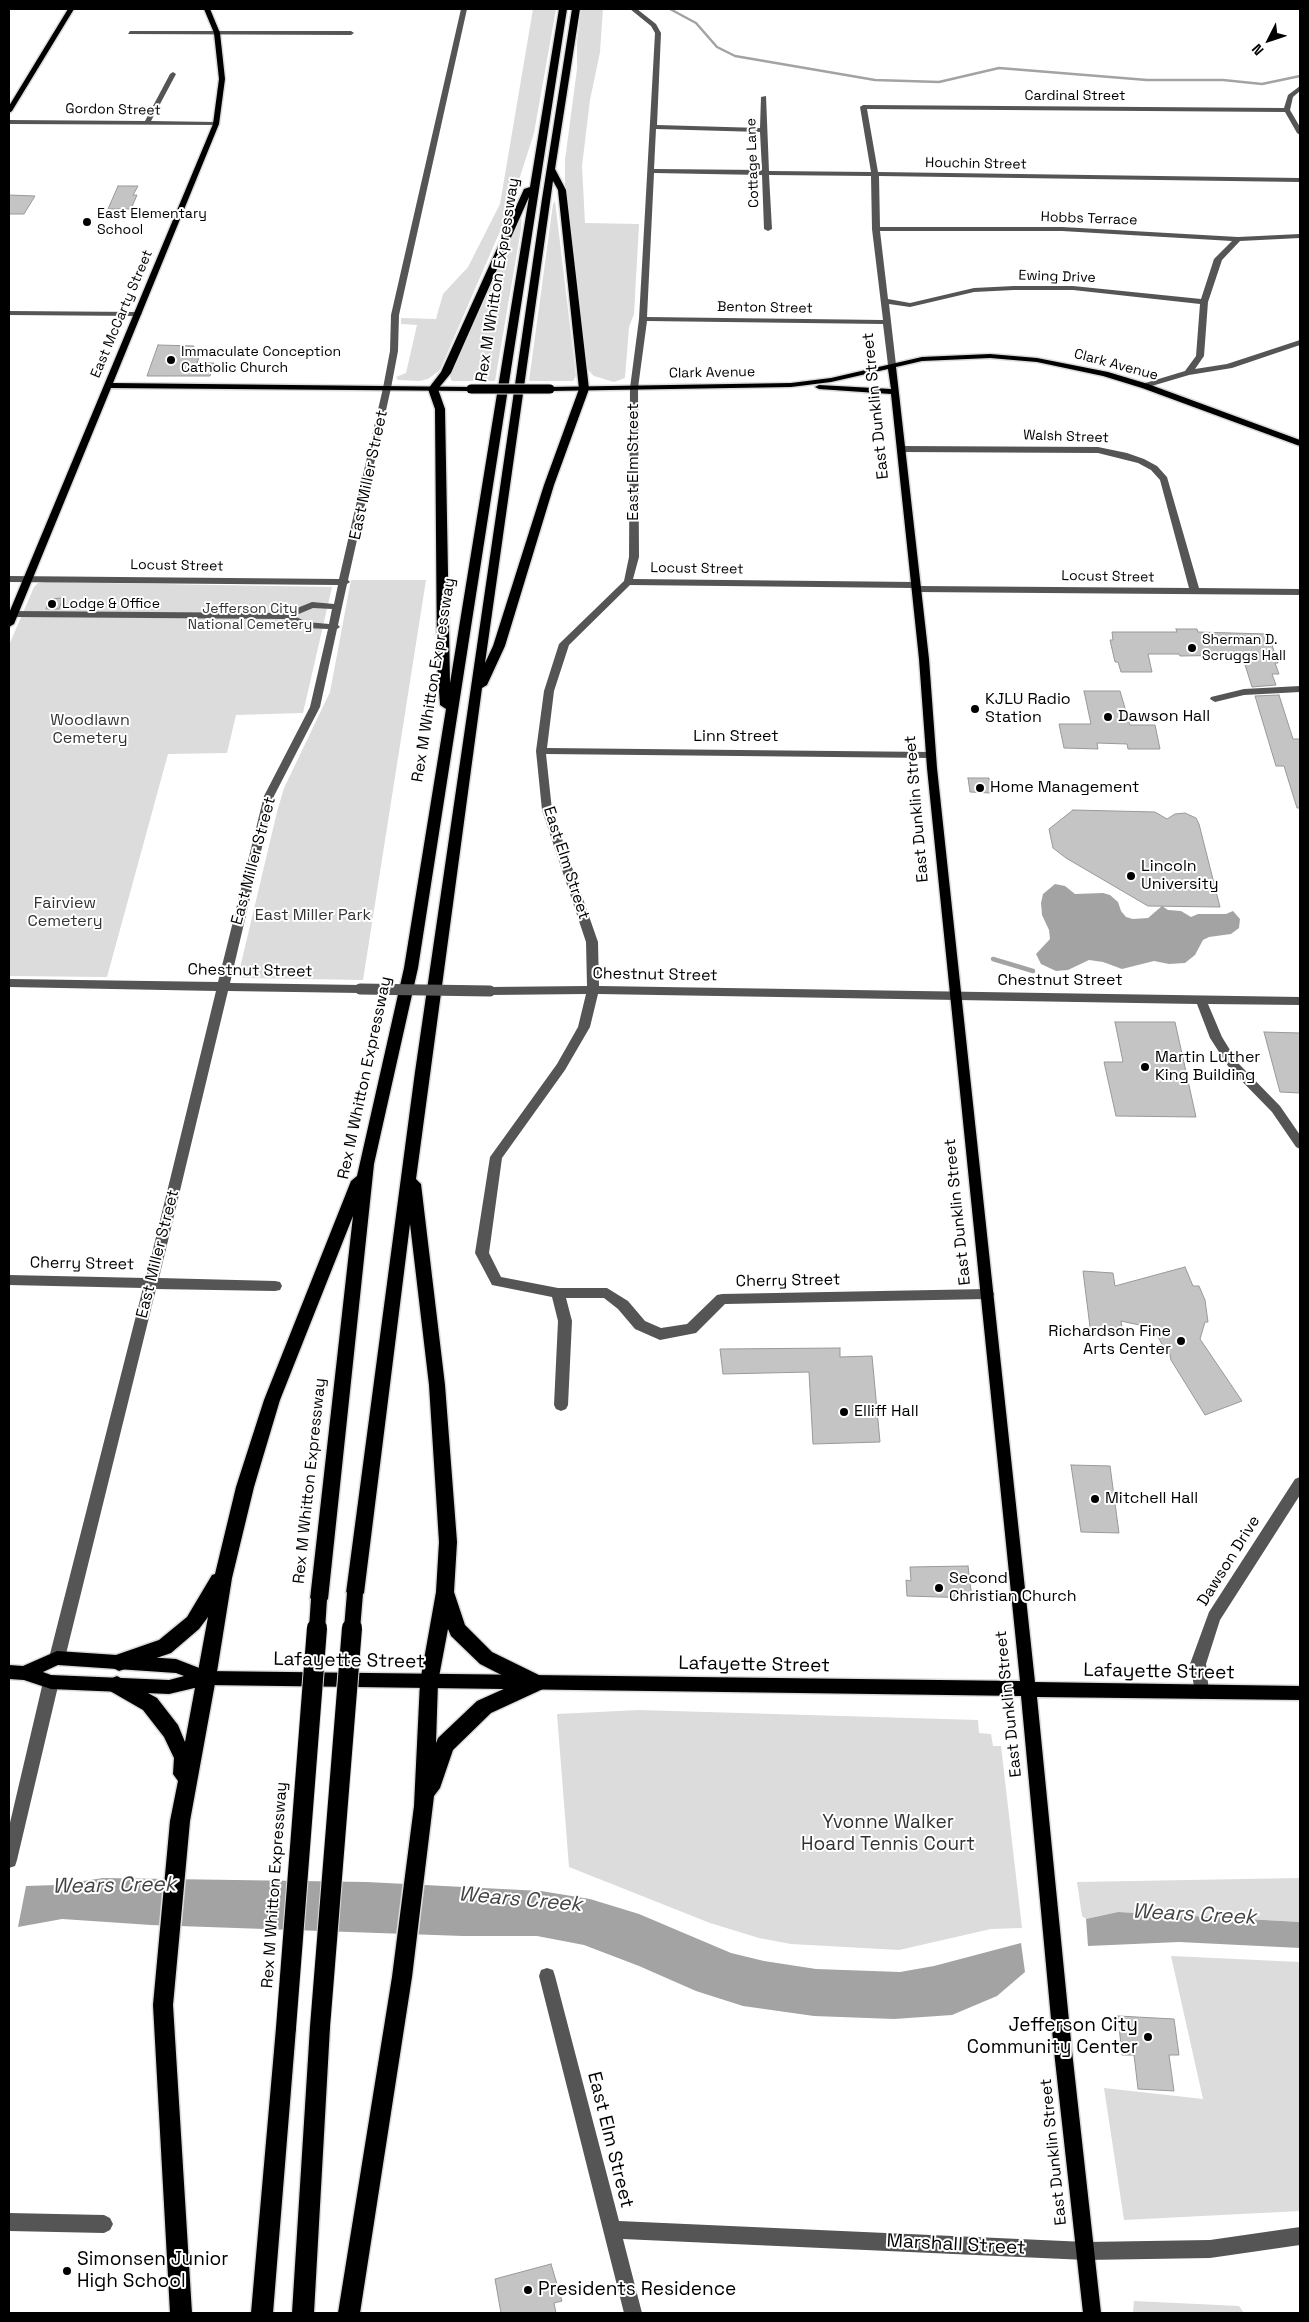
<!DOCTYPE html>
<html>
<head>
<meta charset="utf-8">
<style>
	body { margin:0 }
	#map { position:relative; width:1309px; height:2322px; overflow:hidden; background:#fff; font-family:"Space Grotesk",sans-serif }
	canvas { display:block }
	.frame { position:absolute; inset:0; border:10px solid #000; pointer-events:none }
	.north { position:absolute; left:1244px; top:15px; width:50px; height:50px; -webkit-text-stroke:4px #fff; paint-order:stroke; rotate:229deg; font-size:14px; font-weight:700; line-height:20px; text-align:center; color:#000 }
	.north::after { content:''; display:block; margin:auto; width:18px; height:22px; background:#000; clip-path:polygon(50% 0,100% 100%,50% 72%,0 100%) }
</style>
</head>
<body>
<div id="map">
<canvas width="1309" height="2322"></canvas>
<div class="frame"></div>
<div class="north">N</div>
</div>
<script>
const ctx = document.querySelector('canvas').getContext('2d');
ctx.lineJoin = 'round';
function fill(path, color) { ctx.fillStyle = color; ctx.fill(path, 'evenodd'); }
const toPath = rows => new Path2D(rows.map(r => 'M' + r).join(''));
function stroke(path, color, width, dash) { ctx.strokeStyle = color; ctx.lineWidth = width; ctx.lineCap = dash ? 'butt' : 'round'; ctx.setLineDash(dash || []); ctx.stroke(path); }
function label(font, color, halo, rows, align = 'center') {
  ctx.font = font + ' "Space Grotesk",sans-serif'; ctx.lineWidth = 4; ctx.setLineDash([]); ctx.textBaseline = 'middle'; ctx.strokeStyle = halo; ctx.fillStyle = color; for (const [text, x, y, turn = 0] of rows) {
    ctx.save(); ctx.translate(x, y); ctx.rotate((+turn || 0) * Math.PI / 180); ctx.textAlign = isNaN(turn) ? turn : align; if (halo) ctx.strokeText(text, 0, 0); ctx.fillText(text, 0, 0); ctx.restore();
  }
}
const green = toPath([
	[533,9,556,9,534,133,510,208,440,370,428,379,419,381,398,380,396,377,406,373,417,325,401,324,401,318,436,319,443,294,468,267,500,204],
	[581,9,603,9,600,52,590,100,582,166,585,223,639,224,634,314,629,327,625,378,614,382,594,376,585,367,565,199,565,160,577,69,577,43],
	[555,201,576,376,573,381,529,381,553,204],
	[522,211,521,229,495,381,452,381,450,377],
	[351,580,426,580,363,980,243,978,239,972,277,812,284,788,330,692],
	[46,582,332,587,303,713,236,715,227,753,168,754,107,977,9,976,9,645,34,587,38,583],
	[639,1710,978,1720,979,1733,991,1734,993,1746,1001,1746,1022,1928,991,1929,899,1950,791,1944,759,1938,710,1923,569,1867,557,1714],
	[1300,1878,1300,1922,1118,1912,1086,1919,1082,1916,1077,1882],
	[1171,1956,1300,1962,1300,2211,1124,2220,1104,2088,1203,2099],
	[1134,2301,1239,2306,1244,2313,1133,2313]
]);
const water = toPath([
	[1055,884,1065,886,1075,894,1103,893,1110,895,1118,902,1121,911,1126,917,1133,919,1148,918,1162,906,1168,910,1181,911,1191,917,1198,914,1226,914,1233,911,1240,919,1239,928,1231,934,1209,937,1203,940,1195,955,1185,963,1169,964,1154,961,1122,969,1103,962,1089,960,1068,970,1056,971,1041,964,1036,954,1050,939,1049,930,1042,915,1041,903,1043,894],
	[103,1878,367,1882,541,1891,590,1899,639,1914,731,1953,764,1961,816,1969,900,1972,934,1966,1021,1943,1025,1972,997,1996,952,2015,894,2019,814,2016,743,2006,696,1991,639,1966,584,1945,537,1936,463,1936,151,1925,62,1919,18,1927,26,1886,57,1885],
	[1118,1912,1300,1922,1300,1948,1179,1942,1088,1946,1086,1919]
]);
const streamFar1 = toPath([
	[670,9,696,23,717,47,735,56,875,80,939,82,999,68,1147,80,1223,80,1262,84,1300,76]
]);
const stream = toPath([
	[993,959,1033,971]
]);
const building = toPath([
	[118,186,138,186,133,195,137,195,131,209,108,209,118,186],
	[9,195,35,196,24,214,9,214,9,195],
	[158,345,194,346,190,357,199,357,197,363,214,363,210,376,147,376,158,345],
	[63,598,59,609,46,609,49,599,63,598],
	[1176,629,1197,629,1198,632,1266,634,1268,642,1271,642,1278,663,1275,663,1279,674,1272,674,1276,685,1252,687,1242,655,1180,656,1179,654,1148,654,1152,672,1121,672,1118,662,1115,662,1110,640,1113,640,1112,632,1177,632,1176,629],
	[1084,691,1120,691,1130,725,1155,725,1160,749,1128,749,1127,744,1097,743,1098,749,1064,748,1059,724,1091,724,1084,691],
	[1279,695,1293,739,1300,739,1300,808,1297,808,1284,766,1276,766,1255,696,1279,695],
	[968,778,989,778,991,793,970,792,968,778],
	[1073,810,1155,812,1167,819,1175,814,1185,813,1196,818,1199,824,1220,907,1148,906,1066,858,1053,848,1049,829,1073,810],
	[1115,1022,1175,1022,1196,1117,1116,1116,1104,1062,1123,1062,1115,1022],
	[1264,1032,1300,1033,1300,1093,1280,1092,1264,1032],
	[1185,1267,1193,1286,1199,1286,1205,1300,1208,1322,1205,1322,1200,1339,1242,1401,1205,1415,1171,1360,1168,1346,1163,1346,1153,1328,1121,1321,1123,1333,1091,1335,1083,1271,1113,1273,1115,1286,1185,1267],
	[840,1348,840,1357,872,1356,880,1442,813,1444,809,1372,723,1374,720,1349,840,1348],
	[1071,1465,1110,1466,1119,1533,1081,1532,1071,1465],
	[968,1566,972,1598,907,1596,906,1580,911,1581,910,1567,968,1566],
	[1118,2016,1174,2019,1179,2055,1169,2055,1174,2091,1138,2089,1134,2055,1122,2055,1118,2016],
	[551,2264,562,2301,554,2303,556,2313,501,2313,495,2279,551,2264]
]);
const minor = toPath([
	[461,9,467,9,399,315,398,351,391,388,348,580,350,582,347,584,338,625,340,627,337,629,320,707,274,796,230,983,360,985,366,989,360,993,228,991,159,1278,275,1281,280,1282,282,1286,280,1290,275,1291,156,1289,65,1658,62,1663,57,1665,52,1663,49,1658,143,1288,9,1285,9,1275,146,1278,216,991,9,987,9,979,218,982,264,796,310,707,328,629,305,628,284,619,13,617,9,613,13,611,285,613,312,602,334,604,338,585,9,582,9,576,339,579,383,388,390,351,391,315,461,9],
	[313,608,332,609,329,624,307,622,294,616,313,608],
	[630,9,637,9,656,24,661,33,657,125,760,128,761,97,766,96,769,171,871,172,860,107,863,105,1284,108,1288,95,1300,86,1300,91,1293,97,1290,110,1300,127,1300,135,1297,133,1285,112,867,109,878,172,1300,178,1300,182,879,176,880,227,1062,227,1238,237,1300,234,1300,238,1240,241,1222,260,1208,302,1204,356,1195,369,1227,364,1300,340,1300,345,1232,368,1189,375,1145,388,1141,386,1142,384,1185,371,1196,356,1200,304,1073,290,1014,290,974,292,910,307,889,304,896,365,892,367,888,365,883,324,647,321,638,388,639,557,633,579,915,582,918,583,919,586,1189,588,1160,480,1151,470,1138,463,1098,453,901,452,897,449,901,446,1098,447,1127,453,1144,459,1157,466,1167,477,1199,588,1300,589,1300,595,916,592,913,591,912,588,630,585,569,645,554,691,547,748,931,752,936,755,931,758,546,754,552,810,598,942,599,986,1300,997,1300,1005,1208,1004,1222,1037,1238,1063,1280,1106,1300,1135,1300,1149,1296,1147,1272,1112,1230,1069,1210,1038,1197,1004,598,994,590,1027,565,1070,502,1158,489,1253,501,1277,558,1288,607,1288,628,1301,645,1321,661,1328,687,1324,717,1295,722,1294,987,1289,992,1290,994,1294,992,1298,987,1299,725,1304,696,1333,660,1340,635,1329,618,1309,604,1298,566,1298,572,1321,568,1405,566,1409,561,1411,556,1409,554,1405,558,1321,552,1297,492,1285,475,1253,490,1157,557,1064,578,1027,586,994,490,995,484,991,490,987,587,986,586,942,542,810,536,751,544,691,559,644,624,581,629,557,630,388,639,319,655,33,651,26,630,9],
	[656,129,760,132,762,170,654,169,656,129],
	[654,173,762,175,764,229,768,231,772,229,769,175,871,176,872,229,883,320,647,317,654,173],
	[880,231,1062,231,1232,241,1214,259,1201,299,1073,286,1014,286,974,288,910,303,888,299,880,231],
	[130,31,351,31,354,33,351,35,128,34,130,31],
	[173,72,176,74,151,121,216,122,219,124,218,125,9,124,9,120,145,121,170,74,173,72],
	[9,311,138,312,142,314,138,316,9,315,9,311],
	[1300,686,1300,692,1244,695,1215,702,1210,699,1211,697,1244,689,1300,686],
	[1300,1477,1300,1495,1220,1620,1206,1664,1209,1692,1206,1697,1201,1699,1196,1697,1190,1664,1209,1612,1295,1479,1300,1477],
	[51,1675,56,1677,59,1682,17,1860,15,1866,9,1868,9,1827,43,1682,46,1677,51,1675],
	[547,1968,553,1970,555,1976,619,2221,1086,2242,1210,2240,1300,2227,1300,2245,1210,2258,1086,2260,623,2239,642,2313,624,2313,539,1976,541,1970,547,1968],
	[9,2213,104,2215,110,2218,113,2224,110,2230,104,2233,9,2231,9,2213]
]);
const major = toPath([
	[68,9,74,9,12,111,9,113,9,106,68,9],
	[204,9,210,9,220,33,225,79,219,124,113,383,471,387,475,389,471,391,111,388,14,624,9,627,9,613,213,124,219,79,214,33,204,9],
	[990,354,1037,358,1108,372,1148,384,1300,440,1300,446,1297,445,1142,388,1103,376,1037,362,990,358,922,361,896,367,929,659,937,768,1035,1682,1300,1686,1300,1700,1037,1697,1072,2051,1101,2313,1083,2313,1054,2051,1021,1696,207,1685,169,1694,51,1689,24,1680,9,1679,9,1665,23,1666,57,1651,176,1659,207,1671,1020,1681,927,768,919,659,891,394,819,389,815,387,819,385,891,389,888,369,831,382,791,387,550,391,546,389,550,387,791,383,831,378,922,357,990,354],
	[58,1665,176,1673,184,1676,169,1680,51,1675,43,1672,58,1665]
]);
const highway = toPath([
	[559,9,567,9,418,968,374,1164,328,1599,325,1605,319,1607,313,1605,310,1599,353,1216,280,1400,254,1487,232,1578,216,1678,190,1821,173,2005,192,2313,170,2313,153,2005,170,1821,178,1781,173,1774,174,1758,164,1737,143,1710,110,1691,108,1685,110,1679,117,1676,157,1698,178,1725,185,1742,208,1617,199,1629,171,1653,119,1671,113,1668,110,1662,113,1656,159,1640,187,1617,212,1575,215,1574,236,1487,264,1400,351,1181,357,1176,404,968,446,709,440,705,437,663,435,409,428,389,441,372,524,189,530,187,559,9],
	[529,197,450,683,445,409,438,389,451,373,529,197],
	[572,9,580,9,555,169,566,190,589,389,554,485,505,646,487,685,482,688,416,1179,421,1184,445,1385,457,1542,454,1592,465,1625,492,1652,543,1677,545,1683,543,1689,491,1713,453,1750,440,1788,434,1796,412,1977,360,2313,338,2313,392,1977,414,1806,420,1682,436,1592,439,1542,429,1385,410,1224,364,1593,361,1599,355,1601,349,1599,346,1593,415,1072,542,199,572,9],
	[553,181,558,190,579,389,544,485,493,646,485,663,553,181],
	[448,1629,451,1636,480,1664,517,1683,477,1701,438,1738,436,1743,438,1682,448,1629],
	[320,2017,327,2020,330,2027,314,2313,292,2313,310,2027,313,2020,320,2017],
	[286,2018,293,2021,296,2028,273,2313,251,2313,276,2028,279,2021,286,2018]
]);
const minorBridge = toPath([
	[360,989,490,991]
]);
const majorBridge = toPath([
	[471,389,550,389]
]);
const highwayBridgeFar1 = toPath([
	[317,1629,319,1599],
	[352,1629,355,1593]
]);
const highwayBridge = toPath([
	[320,2027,352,1628],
	[286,2028,317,1628]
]);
const markers = [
	[87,222,5,"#000"],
	[171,360,5,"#000"],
	[52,604,5,"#000"],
	[1192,648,5,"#000"],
	[975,709,5,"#000"],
	[1108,717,5,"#000"],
	[980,788,5,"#000"],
	[1131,876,5,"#000"],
	[1145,1067,5,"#000"],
	[1181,1341,5,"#000"],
	[844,1412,5,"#000"],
	[1095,1499,5,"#000"],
	[939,1588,5,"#000"],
	[1148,2037,5,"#000"],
	[67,2271,5,"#000"],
	[528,2290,5,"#000"]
];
const farStreetnames = [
	["Cardinal Street",1075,96],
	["Gordon Street",113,110,1],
	["Cottage Lane",753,163,-92],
	["Houchin Street",976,164,1],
	["Hobbs Terrace",1089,219,2],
	["Ewing Drive",1057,277,2],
	["Benton Street",765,308,1],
	["East McCarty Street",122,314,-67],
	["Clark Avenue",1116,365,15],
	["Clark Avenue",712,373,-1],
	["Walsh Street",1066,437,2],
	["Locust Street",177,566,1],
	["Locust Street",697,569,1],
	["Locust Street",1108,577,1]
];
const farPoinames = [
	["East Elementary",97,214],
	["School",97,230],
	["Immaculate Conception",181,352],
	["Catholic Church",181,368],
	["Lodge & Office",62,604],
	["Sherman D.",1202,640],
	["Scruggs Hall",1202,656]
];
const farParknames = [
	["Jefferson City",250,609],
	["National Cemetery",250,625]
];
const streetNames = [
	["Rex M Whitton Expressway",498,280,-81],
	["East Dunklin Street",876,406,-96],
	["East Elm Street",634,462,-90],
	["East Miller Street",369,475,-78],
	["Rex M Whitton Expressway",434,680,-81],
	["Linn Street",736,737],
	["East Dunklin Street",917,809,-95],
	["East Miller Street",254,861,-75],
	["East Elm Street",566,863,72],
	["Chestnut Street",250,971,1],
	["Chestnut Street",655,975,1],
	["Chestnut Street",1060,981],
	["Rex M Whitton Expressway",365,1078,-78],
	["East Dunklin Street",958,1212,-96],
	["East Miller Street",158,1254,-76],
	["Cherry Street",82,1264,1],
	["Cherry Street",788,1281,-1],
	["Rex M Whitton Expressway",310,1481,-84],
	["Dawson Drive",1229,1561,-58],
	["East Dunklin Street",1009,1704,-96],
	["Rex M Whitton Expressway",275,1885,-86],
	["East Dunklin Street",1054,2152,-96]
];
const poiNames = [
	["KJLU Radio",985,700],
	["Station",985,718],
	["Dawson Hall",1118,717],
	["Home Management",990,788],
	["Lincoln",1141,867],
	["University",1141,885],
	["Martin Luther",1155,1058],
	["King Building",1155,1076],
	["Richardson Fine",1171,1332,"right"],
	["Arts Center",1171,1350,"right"],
	["Elliff Hall",854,1412],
	["Mitchell Hall",1105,1499],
	["Second",949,1579],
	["Christian Church",949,1597]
];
const parkNames = [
	["Woodlawn",90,721],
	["Cemetery",90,739],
	["Fairview",65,904],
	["Cemetery",65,922],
	["East Miller Park",313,916]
];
const nearStreetnames = [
	["Lafayette Street",349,1661,1],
	["Lafayette Street",754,1665,1],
	["Lafayette Street",1159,1672,1],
	["East Elm Street",610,2140,76],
	["Marshall Street",956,2245,3]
];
const nearParknames = [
	["Yvonne Walker",888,1823],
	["Hoard Tennis Court",888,1845]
];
const nearPoinames = [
	["Jefferson City",1138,2026,"right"],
	["Community Center",1138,2048,"right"],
	["Simonsen Junior",77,2260],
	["High School",77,2282],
	["Presidents Residence",538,2290]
];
const nearWaternames = [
	["Wears Creek",114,1886,-1],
	["Wears Creek",520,1900,5],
	["Wears Creek",1194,1915,3]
];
fill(green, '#dcdcdc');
fill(water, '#a3a3a3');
stroke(streamFar1, '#a3a3a3', 2.5);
stroke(stream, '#a3a3a3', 4.5);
fill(building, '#c4c4c4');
stroke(building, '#999', 1);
stroke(major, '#dbdbdb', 3);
stroke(highway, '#dbdbdb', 3);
fill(minor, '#555');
fill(major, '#000');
fill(highway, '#000');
stroke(majorBridge, '#dbdbdb', 11, []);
stroke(highwayBridgeFar1, '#dbdbdb', 19, []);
stroke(highwayBridge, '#dbdbdb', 22, []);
stroke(minorBridge, '#555', 11);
stroke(majorBridge, '#000', 9);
stroke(highwayBridgeFar1, '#000', 16);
stroke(highwayBridge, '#000', 20);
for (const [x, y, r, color] of markers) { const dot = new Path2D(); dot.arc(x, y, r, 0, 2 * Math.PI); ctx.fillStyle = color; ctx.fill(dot); stroke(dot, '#fff', 2); }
label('14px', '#000', '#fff', farStreetnames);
label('14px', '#000', '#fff', farPoinames, 'left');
label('14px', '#333', '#fff', farParknames);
label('16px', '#000', '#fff', streetNames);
label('16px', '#000', '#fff', poiNames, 'left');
label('16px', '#333', '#fff', parkNames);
label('19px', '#000', '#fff', nearStreetnames);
label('19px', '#333', '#fff', nearParknames);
label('19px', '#000', '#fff', nearPoinames, 'left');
label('italic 21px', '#444', '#fff', nearWaternames);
</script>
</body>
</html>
